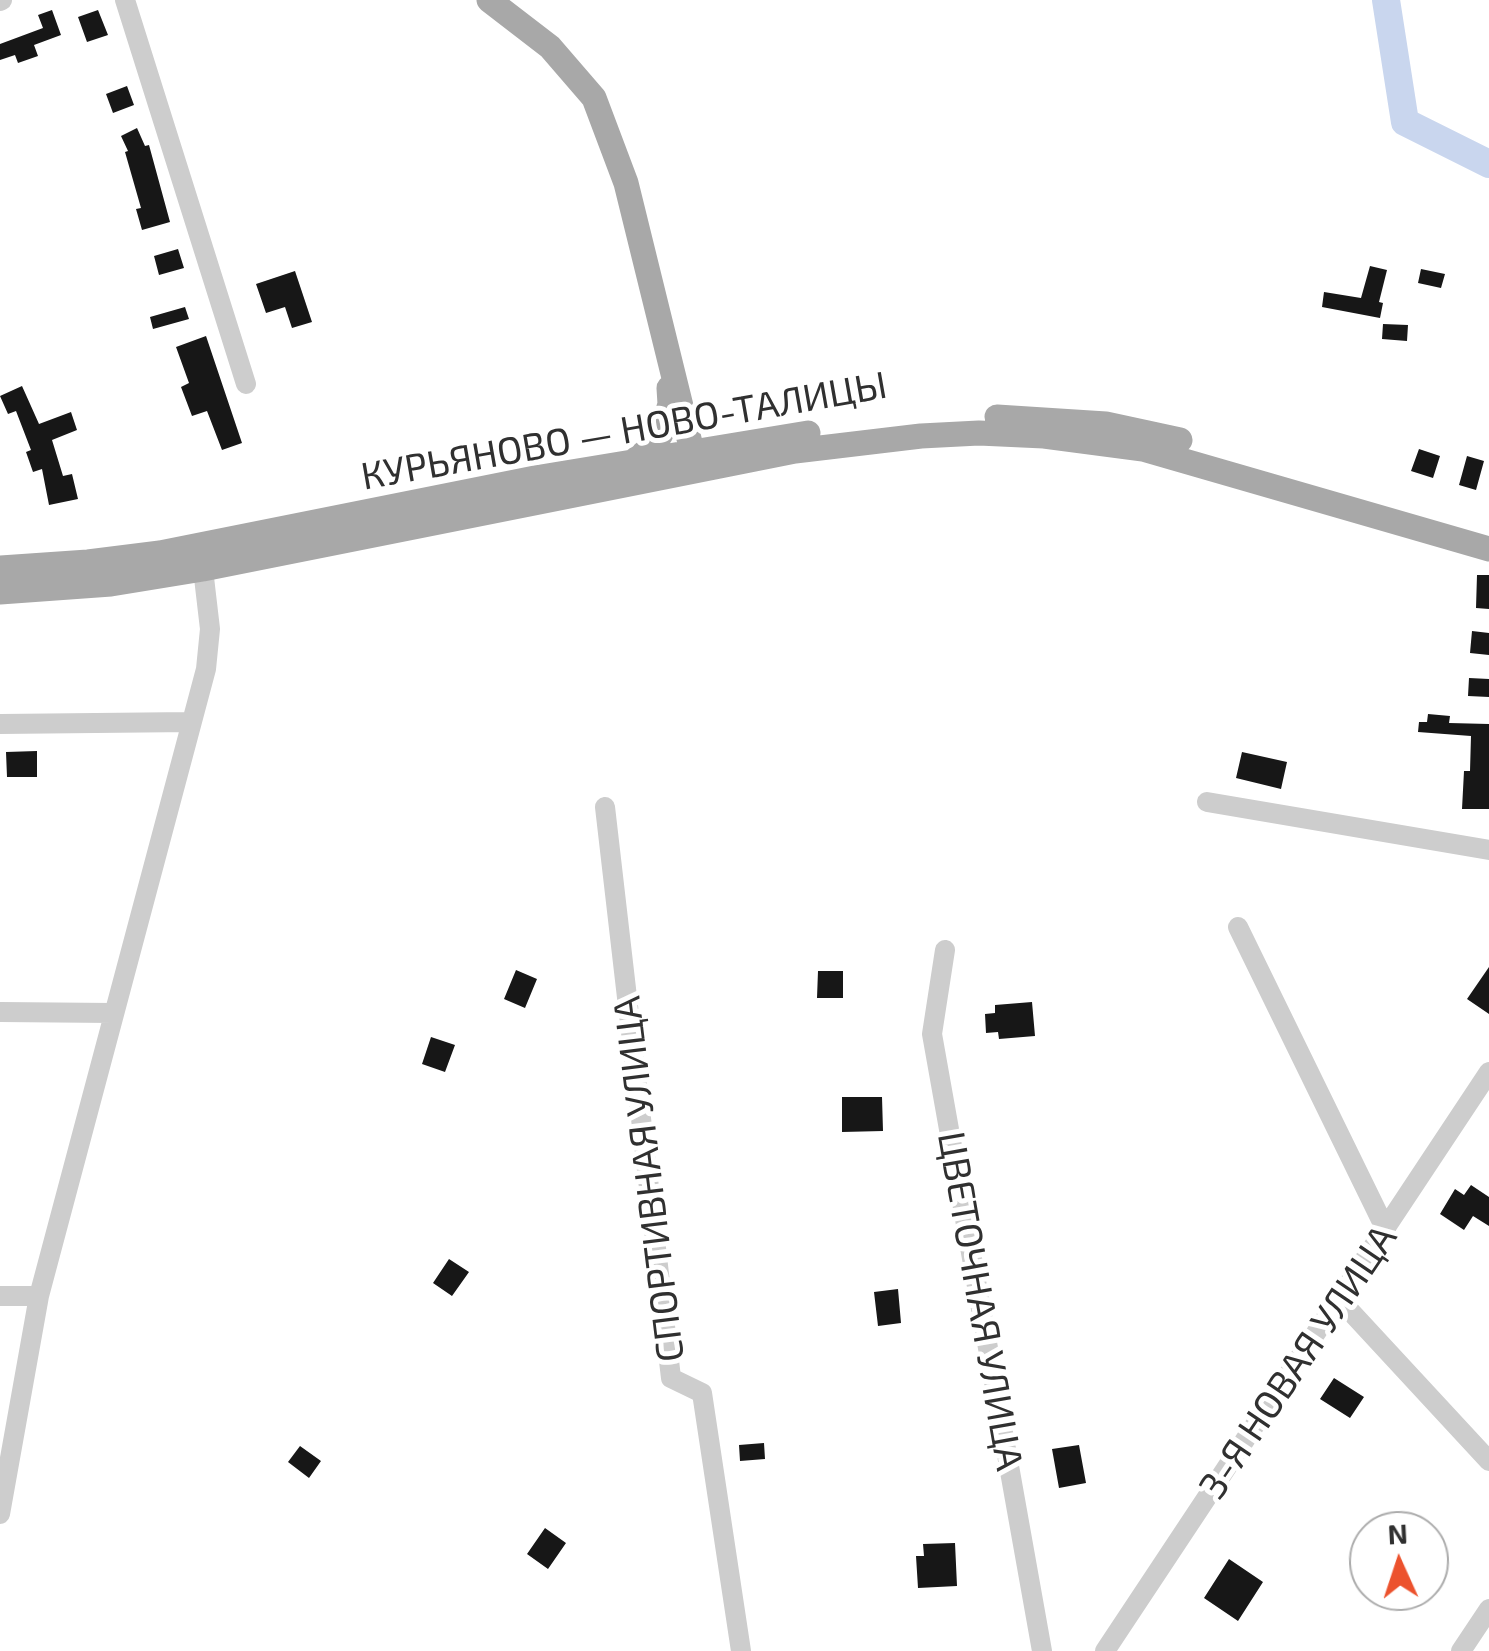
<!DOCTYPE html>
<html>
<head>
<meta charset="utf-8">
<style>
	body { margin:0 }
	#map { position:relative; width:1489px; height:1651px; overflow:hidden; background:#fff; font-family:"Exo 2",sans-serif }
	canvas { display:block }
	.north { position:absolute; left:1349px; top:1511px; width:100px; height:100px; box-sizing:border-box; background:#fff; border:2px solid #acacac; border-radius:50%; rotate:357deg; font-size:28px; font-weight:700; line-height:40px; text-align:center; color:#303030 }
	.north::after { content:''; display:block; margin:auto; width:35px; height:45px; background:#ec522d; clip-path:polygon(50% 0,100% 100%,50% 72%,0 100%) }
</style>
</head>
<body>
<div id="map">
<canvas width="1489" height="1651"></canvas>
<div class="north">N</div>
</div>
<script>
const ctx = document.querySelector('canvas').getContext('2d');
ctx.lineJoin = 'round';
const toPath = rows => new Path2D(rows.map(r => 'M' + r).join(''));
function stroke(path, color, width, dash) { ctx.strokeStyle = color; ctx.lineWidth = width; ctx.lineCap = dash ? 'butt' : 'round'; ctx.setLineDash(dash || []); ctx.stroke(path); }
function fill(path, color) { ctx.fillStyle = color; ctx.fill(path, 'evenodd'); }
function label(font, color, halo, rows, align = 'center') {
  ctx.font = font + ' "Exo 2",sans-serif'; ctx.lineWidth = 10; ctx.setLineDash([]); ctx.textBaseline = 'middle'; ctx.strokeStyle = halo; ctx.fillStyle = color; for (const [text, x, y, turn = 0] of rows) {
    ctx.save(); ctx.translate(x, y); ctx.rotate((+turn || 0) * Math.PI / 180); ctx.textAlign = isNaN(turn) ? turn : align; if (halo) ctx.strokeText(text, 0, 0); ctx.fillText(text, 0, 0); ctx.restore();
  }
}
const river = toPath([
	[1386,0,1405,122,1489,164]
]);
const building = toPath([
	[52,10,61,35,34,45,38,56,18,63,15,55,0,60,0,44,43,28,38,15],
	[98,10,108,35,87,42,78,17],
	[127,86,134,105,113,113,106,94],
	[137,128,145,146,149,145,170,222,142,230,136,209,141,208,125,152,128,151,121,136],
	[178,249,184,268,159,275,154,256],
	[1370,266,1387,270,1379,302,1383,303,1380,318,1322,307,1324,292,1361,298],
	[1421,269,1445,274,1441,288,1418,283],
	[295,271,312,322,292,328,285,307,266,313,256,284],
	[185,307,189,319,153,329,150,317],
	[1383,324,1408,325,1407,341,1382,339],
	[206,336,242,443,222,450,207,411,192,416,181,387,189,383,176,347],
	[22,386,39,424,71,412,77,430,52,440,63,476,72,474,78,499,49,505,42,469,33,472,26,452,31,450,16,411,8,414,0,396],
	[1419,449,1440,456,1433,478,1411,471],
	[1467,456,1484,461,1476,490,1459,485],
	[1477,575,1489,575,1489,609,1476,608],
	[1472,631,1489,633,1489,655,1470,653],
	[1469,678,1489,679,1489,697,1468,696],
	[1428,714,1450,716,1449,723,1489,724,1489,809,1462,809,1464,771,1470,771,1471,736,1418,732,1419,722,1427,722],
	[37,751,37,777,7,777,6,752],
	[1242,752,1287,762,1281,789,1236,778],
	[1489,967,1489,1014,1467,999],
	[516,970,537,979,525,1008,504,999],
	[818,971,843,971,843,998,817,998],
	[1032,1002,1035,1036,999,1039,998,1032,986,1033,985,1014,995,1013,995,1005],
	[431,1037,455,1045,445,1072,422,1064],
	[842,1097,882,1097,883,1131,842,1132],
	[1471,1185,1489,1197,1489,1226,1473,1216,1464,1230,1440,1214,1455,1189,1464,1195],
	[449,1259,469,1272,452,1296,433,1283],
	[898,1289,901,1323,878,1326,874,1292],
	[1334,1378,1364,1397,1350,1418,1320,1399],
	[764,1443,765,1459,740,1461,739,1445],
	[1079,1445,1086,1483,1059,1488,1052,1449],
	[300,1446,321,1461,309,1478,288,1462],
	[545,1528,566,1543,548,1569,527,1554],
	[955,1543,957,1586,918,1588,916,1556,924,1556,923,1544],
	[1229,1559,1263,1582,1238,1621,1204,1598]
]);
const minor = toPath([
	[125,0,246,384],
	[0,1,2,0],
	[0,724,191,722],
	[1207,802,1489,850],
	[605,807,671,1378,702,1393,741,1651],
	[1238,927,1386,1230],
	[945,950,932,1034,1042,1651],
	[0,1012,113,1013],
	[0,1296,39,1296],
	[1340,1300,1489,1461],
	[0,1514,39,1296,206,669,210,629,203,569],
	[1105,1651,1489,1072],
	[1461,1651,1489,1609]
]);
const major = toPath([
	[489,0,550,47,594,98,626,183,696,467],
	[997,417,1106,424,1180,440],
	[635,460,654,445,661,434,670,404,669,388],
	[0,568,88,562,160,553,535,478,808,433],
	[0,592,111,584,203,569,795,451,921,436,979,433,1044,436,1143,449,1489,549]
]);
const streetNames = [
	["КУРЬЯНОВО — НОВО-ТАЛИЦЫ",624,431,-10],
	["СПОРТИВНАЯ УЛИЦА",649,1179,-97],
	["ЦВЕТОЧНАЯ УЛИЦА",980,1301,80],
	["3-Я НОВАЯ УЛИЦА",1298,1362,-56]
];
stroke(river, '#c9d6ee', 28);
fill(building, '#171717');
stroke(minor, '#cdcdcd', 20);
stroke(major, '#a8a8a8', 25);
label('38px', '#303030', '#fff', streetNames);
</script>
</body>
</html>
